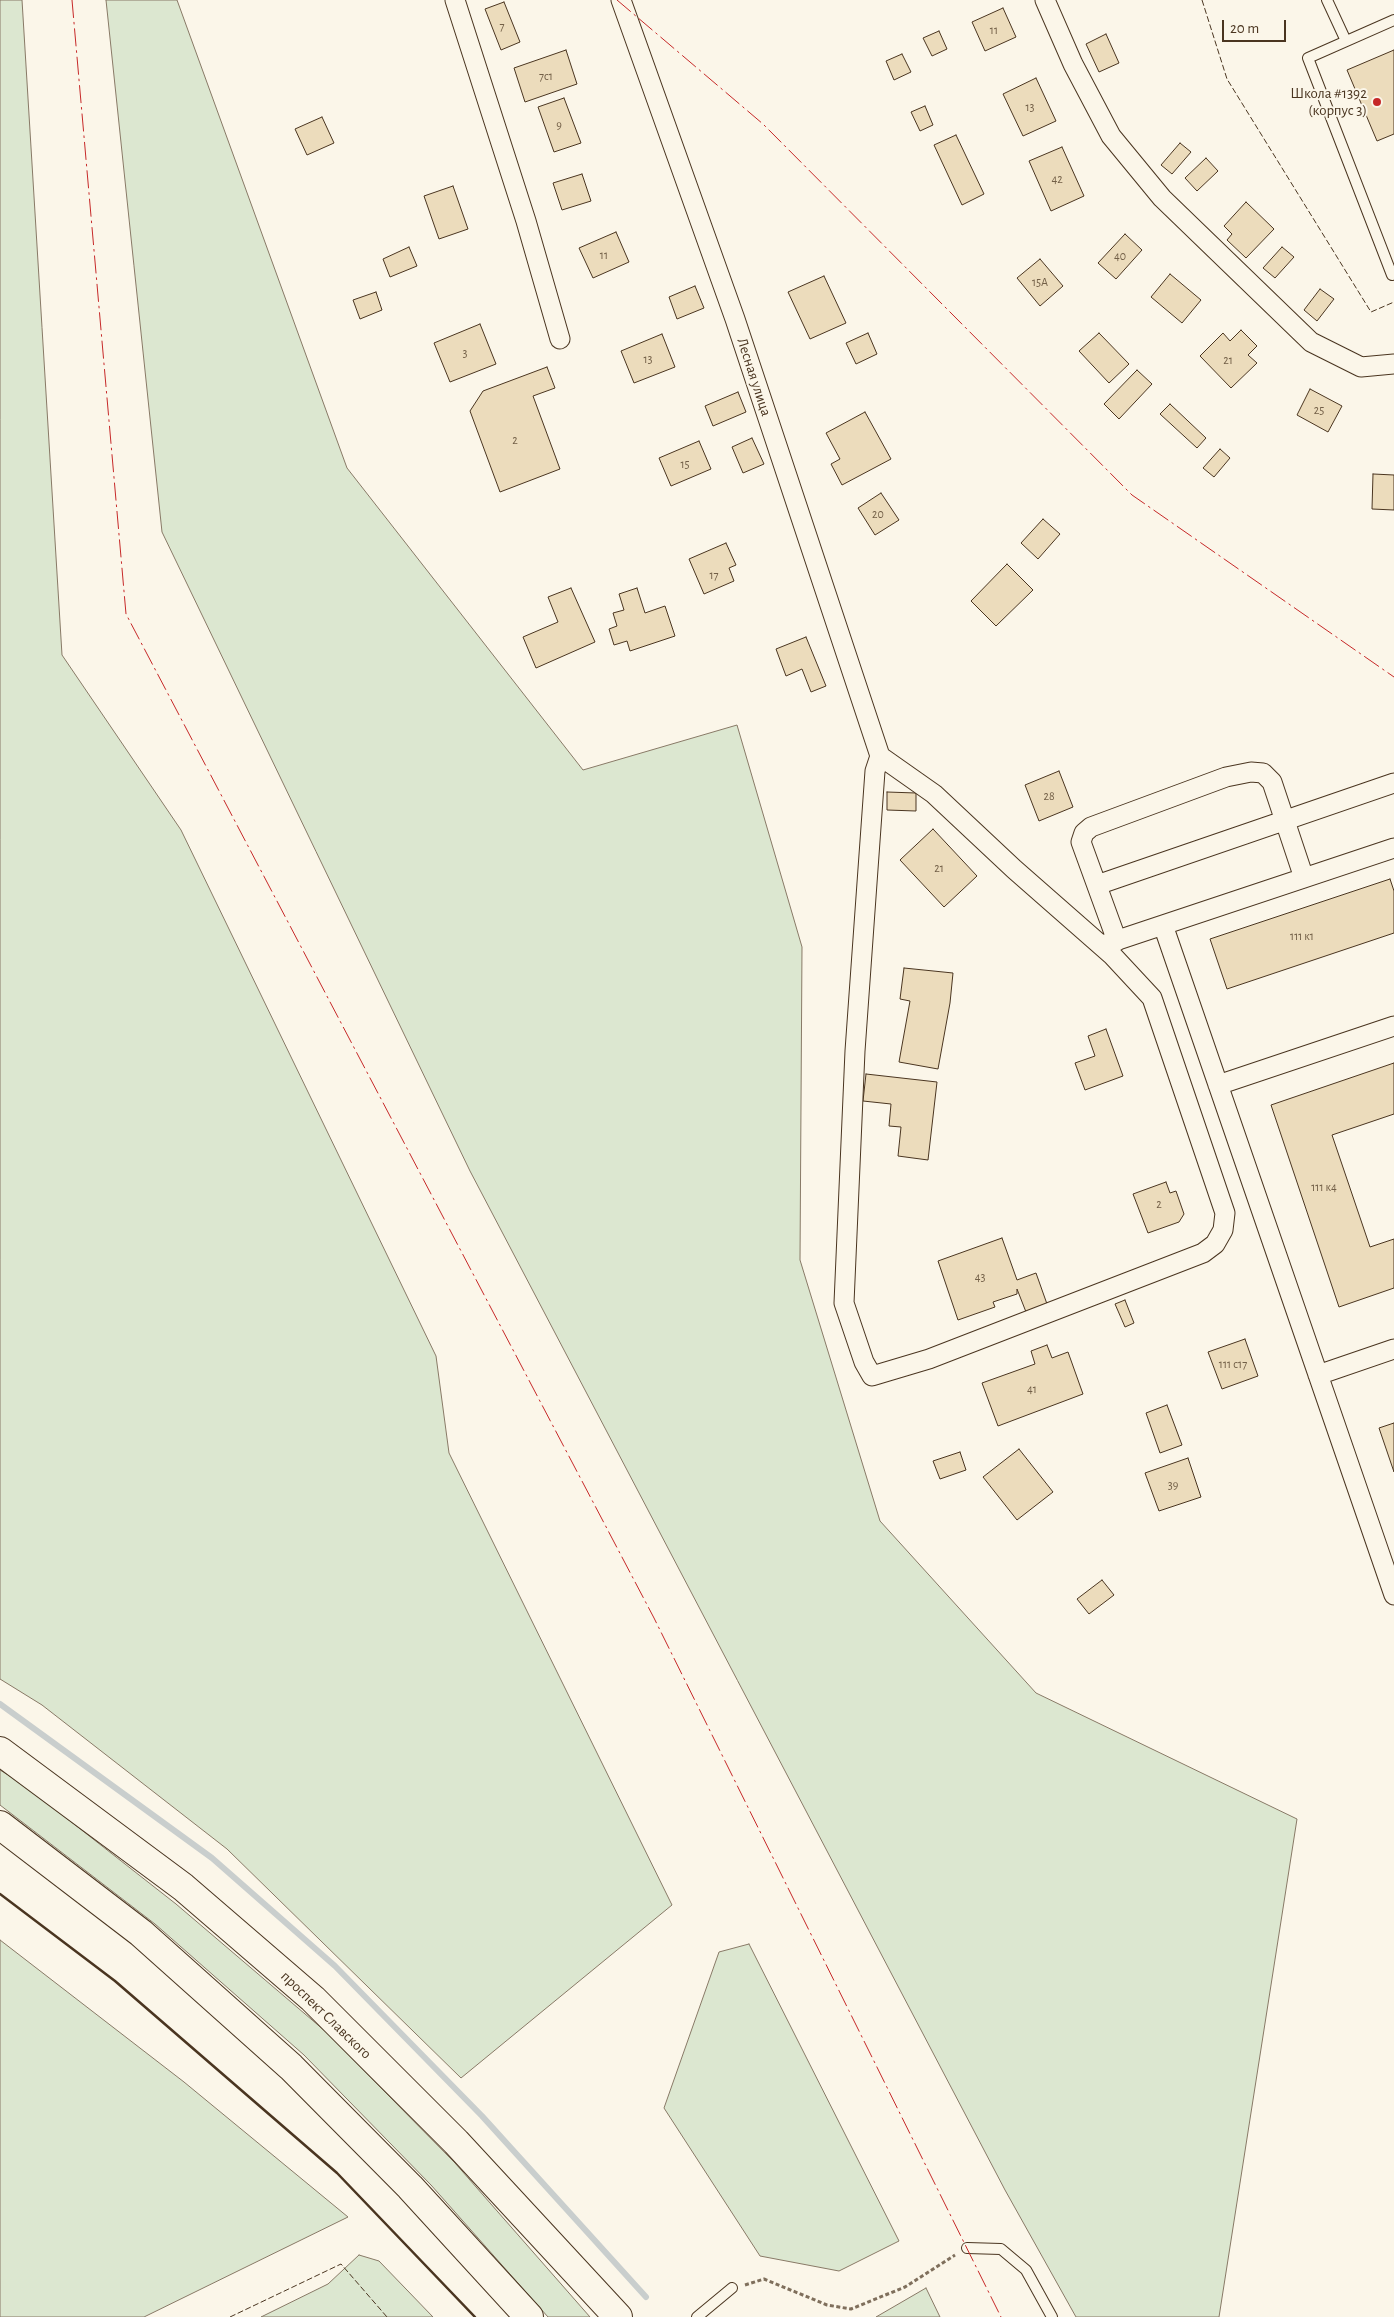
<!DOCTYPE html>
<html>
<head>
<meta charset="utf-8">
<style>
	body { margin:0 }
	#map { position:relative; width:1394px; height:2317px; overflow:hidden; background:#fbf6e9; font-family:"Alegreya Sans",sans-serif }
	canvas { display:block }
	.scale { position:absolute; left:1222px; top:20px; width:64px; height:22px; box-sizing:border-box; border:2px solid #4a3520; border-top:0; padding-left:6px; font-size:15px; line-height:18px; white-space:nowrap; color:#4a3520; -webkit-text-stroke:4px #fbf6e9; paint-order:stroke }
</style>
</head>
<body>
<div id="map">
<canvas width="1394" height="2317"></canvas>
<div class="scale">20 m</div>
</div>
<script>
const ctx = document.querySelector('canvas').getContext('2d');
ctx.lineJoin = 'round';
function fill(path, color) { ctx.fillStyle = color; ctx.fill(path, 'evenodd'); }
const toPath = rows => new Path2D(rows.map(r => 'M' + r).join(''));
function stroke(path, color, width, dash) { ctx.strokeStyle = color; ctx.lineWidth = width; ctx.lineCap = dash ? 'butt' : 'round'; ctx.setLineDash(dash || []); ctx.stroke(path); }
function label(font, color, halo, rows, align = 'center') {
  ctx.font = font + ' "Alegreya Sans",sans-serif'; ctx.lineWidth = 4; ctx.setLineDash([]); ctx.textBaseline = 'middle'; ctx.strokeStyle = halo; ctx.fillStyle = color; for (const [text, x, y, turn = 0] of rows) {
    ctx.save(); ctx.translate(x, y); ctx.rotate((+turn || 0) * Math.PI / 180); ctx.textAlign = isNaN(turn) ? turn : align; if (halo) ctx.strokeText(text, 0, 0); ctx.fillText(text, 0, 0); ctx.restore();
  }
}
const green = toPath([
	[0,0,22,0,62,655,181,830,436,1356,449,1453,672,1905,461,2078,227,1849,42,1705,0,1679,0,0],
	[106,0,177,0,347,468,583,770,737,725,802,947,800,1260,880,1521,1036,1693,1297,1819,1219,2317,1076,2317,1005,2190,470,1171,162,532,106,0],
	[0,1770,23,1784,176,1904,325,2031,455,2163,590,2317,548,2317,431,2185,304,2055,155,1924,0,1805,0,1770],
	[0,1940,184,2082,348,2217,144,2317,0,2317,0,1940],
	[749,1944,899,2241,839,2271,760,2256,664,2108,719,1952,749,1944],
	[359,2255,379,2261,433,2317,261,2317,328,2284,359,2255],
	[926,2288,940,2317,876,2317,926,2288]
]);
const stream = toPath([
	[0,1704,212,1858,335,1966,482,2116,646,2297]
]);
const building = toPath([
	[504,2,520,42,501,50,485,9,504,2],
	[1003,8,1016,37,985,51,972,22,1003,8],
	[939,31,947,49,932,56,923,38,939,31],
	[1106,34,1119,63,1099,72,1086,44,1106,34],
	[566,50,577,84,525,102,514,68,566,50],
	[1394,50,1394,134,1377,141,1347,70,1394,50],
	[902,54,911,72,894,80,886,61,902,54],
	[1036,78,1056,121,1023,136,1003,94,1036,78],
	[564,98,581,143,554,152,538,107,564,98],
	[925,106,933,125,920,131,911,112,925,106],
	[322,117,334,143,307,155,295,129,322,117],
	[956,135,984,194,962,205,934,145,956,135],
	[1180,143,1191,152,1172,174,1161,165,1180,143],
	[1062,147,1084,196,1051,211,1029,161,1062,147],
	[1206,158,1218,171,1197,191,1185,178,1206,158],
	[582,174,591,201,562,210,553,183,582,174],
	[453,186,468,229,439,239,424,196,453,186],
	[1246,202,1274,229,1246,258,1227,240,1232,234,1224,226,1246,202],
	[616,232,629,262,593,278,579,248,616,232],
	[1125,234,1142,250,1116,279,1098,263,1125,234],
	[409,247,417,266,390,277,383,259,409,247],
	[1282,247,1294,257,1275,278,1263,268,1282,247],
	[1040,259,1063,286,1040,306,1017,278,1040,259],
	[1170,274,1201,300,1182,323,1151,297,1170,274],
	[824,276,846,323,810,339,788,292,824,276],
	[695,286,704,308,677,319,669,297,695,286],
	[1320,289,1334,299,1317,321,1304,310,1320,289],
	[376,292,382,310,360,319,353,300,376,292],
	[480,324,496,364,450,382,434,343,480,324],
	[1241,330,1257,346,1248,355,1257,363,1231,388,1200,356,1223,333,1230,341,1241,330],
	[868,333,877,354,856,364,846,343,868,333],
	[1099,333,1129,364,1109,383,1079,351,1099,333],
	[662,334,675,367,634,383,621,351,662,334],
	[547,367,555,388,533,396,560,469,500,492,470,411,483,391,547,367],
	[1137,370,1152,384,1119,419,1104,404,1137,370],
	[1310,389,1342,406,1328,432,1297,415,1310,389],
	[738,392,746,412,713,426,705,406,738,392],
	[1170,404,1206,438,1197,448,1160,414,1170,404],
	[865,412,891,459,842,485,831,464,840,459,826,433,865,412],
	[752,438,764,464,743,473,732,447,752,438],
	[699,441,711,469,671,486,659,458,699,441],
	[1220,449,1230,458,1214,477,1203,468,1220,449],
	[1373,474,1394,475,1394,510,1372,509,1373,474],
	[881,493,899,520,875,535,858,508,881,493],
	[1043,519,1060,534,1038,559,1021,543,1043,519],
	[726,543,736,565,729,568,734,581,704,594,689,559,726,543],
	[1007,564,1033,590,996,626,971,601,1007,564],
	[571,588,595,642,536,668,523,637,558,622,548,597,571,588],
	[637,588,645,613,665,606,675,636,630,651,627,641,614,645,609,629,617,626,613,613,624,610,619,594,637,588],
	[806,637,826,686,811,692,802,669,786,676,776,649,806,637],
	[1059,771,1073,807,1039,821,1025,785,1059,771],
	[887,792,916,793,916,811,887,810,887,792],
	[933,829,977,876,944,907,900,860,933,829],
	[1390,879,1394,891,1394,933,1227,989,1210,939,1390,879],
	[904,968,953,973,950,1003,938,1069,899,1062,910,1001,900,999,904,968],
	[1106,1029,1123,1076,1085,1090,1075,1063,1095,1056,1088,1036,1106,1029],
	[1394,1063,1394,1114,1332,1135,1370,1247,1394,1239,1394,1288,1339,1307,1271,1105,1394,1063],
	[866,1074,937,1082,928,1160,898,1156,901,1127,889,1126,891,1104,863,1101,866,1074],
	[1166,1182,1170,1193,1176,1191,1184,1214,1179,1222,1148,1233,1133,1194,1166,1182],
	[1002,1238,1017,1280,1036,1273,1047,1304,1026,1312,1017,1289,1017,1294,993,1302,995,1307,958,1320,938,1261,1002,1238],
	[1125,1300,1134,1323,1125,1327,1115,1304,1125,1300],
	[1245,1339,1258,1376,1222,1389,1208,1352,1245,1339],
	[1047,1345,1052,1358,1068,1352,1083,1394,998,1426,982,1383,1035,1364,1031,1351,1047,1345],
	[1167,1405,1182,1445,1160,1453,1146,1413,1167,1405],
	[1394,1423,1394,1472,1379,1428,1394,1423],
	[1019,1449,1053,1492,1017,1520,983,1477,1019,1449],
	[960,1452,966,1470,940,1479,933,1461,960,1452],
	[1188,1458,1201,1497,1159,1511,1145,1473,1188,1458],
	[1102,1580,1114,1595,1089,1614,1077,1599,1102,1580]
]);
const path = toPath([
	[745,2285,764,2279,827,2305,851,2309,905,2287,955,2255]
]);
const lane = toPath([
	[1327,0,1346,41],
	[1394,20,1308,58,1392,275,1394,274],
	[967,2248,1001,2249,1026,2270,1052,2317],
	[697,2317,732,2288]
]);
const street = toPath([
	[455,0,526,221,560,339],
	[621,0,735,319,880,756],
	[1045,0,1073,64,1111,136,1162,198,1311,342,1361,367,1394,364],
	[880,756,934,794,1014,869,1112,955,1152,998,1225,1213,1223,1230,1215,1244,1203,1253,929,1359,872,1376,864,1362,844,1303,855,1051,875,771,880,756],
	[1097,885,1394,783],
	[1163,925,1394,1595],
	[1117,941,1081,842,1084,833,1091,827,1226,777,1251,772,1263,773,1272,782,1304,878],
	[1106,944,1394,848],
	[1218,1085,1394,1026],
	[1318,1375,1394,1349]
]);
const secondary = toPath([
	[0,1751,183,1887,313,1999,456,2142,618,2317],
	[0,1825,141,1933,291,2067,410,2187,529,2317]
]);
const fence = toPath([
	[1202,0,1227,79,1371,312,1394,302],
	[230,2317,341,2264,387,2317]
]);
const wall = toPath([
	[0,1894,115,1981,337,2173,475,2317]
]);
const power = toPath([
	[72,0,126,614,654,1618,1001,2317],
	[617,0,763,124,1132,495,1394,677]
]);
const markers = [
	[1377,102,5,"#c62828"]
];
const numberNames = [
	["7",502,26],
	["11",994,30],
	["7с1",546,76],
	["13",1030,107],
	["9",559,125],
	["42",1057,179],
	["11",604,255],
	["40",1120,256],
	["15А",1040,282],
	["3",465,353],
	["13",648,359],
	["21",1228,360],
	["25",1319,410],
	["2",515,440],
	["15",685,464],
	["20",878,514],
	["17",714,575],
	["28",1049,796],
	["21",939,868],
	["111 к1",1302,936],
	["111 к4",1324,1187],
	["2",1159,1204],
	["43",980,1277],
	["111 с17",1233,1364],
	["41",1032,1389],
	["39",1173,1485]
];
const poiNames = [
	["Школа #1392",1367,93],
	["(корпус 3)",1367,110]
];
const streetNames = [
	["Лесная улица",754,377,72],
	["проспект Славского",326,2015,44]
];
fill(green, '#dce7d0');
stroke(green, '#887966', 1);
stroke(stream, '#c9cecd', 6);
fill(building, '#ecdcbc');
stroke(building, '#4a3520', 1);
stroke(lane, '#4a3520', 12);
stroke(street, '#4a3520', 21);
stroke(secondary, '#4a3520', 30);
stroke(path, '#7f6f5c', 3, [4, 2.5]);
stroke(lane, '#fbf6e9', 10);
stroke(street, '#fbf6e9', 19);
stroke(secondary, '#fbf6e9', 28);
stroke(fence, '#4a3520', 1, [6, 2.5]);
stroke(wall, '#4a3520', 2.5);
stroke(power, '#c62828', 1, [18, 4, 2.5, 4]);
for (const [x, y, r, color] of markers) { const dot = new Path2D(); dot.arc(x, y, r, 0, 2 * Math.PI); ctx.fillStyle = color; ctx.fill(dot); stroke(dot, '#fbf6e9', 2); }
label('12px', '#725f47', null, numberNames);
label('15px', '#4a3520', '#fbf6e9', poiNames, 'right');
label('15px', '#4a3520', '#fbf6e9', streetNames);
</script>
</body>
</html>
